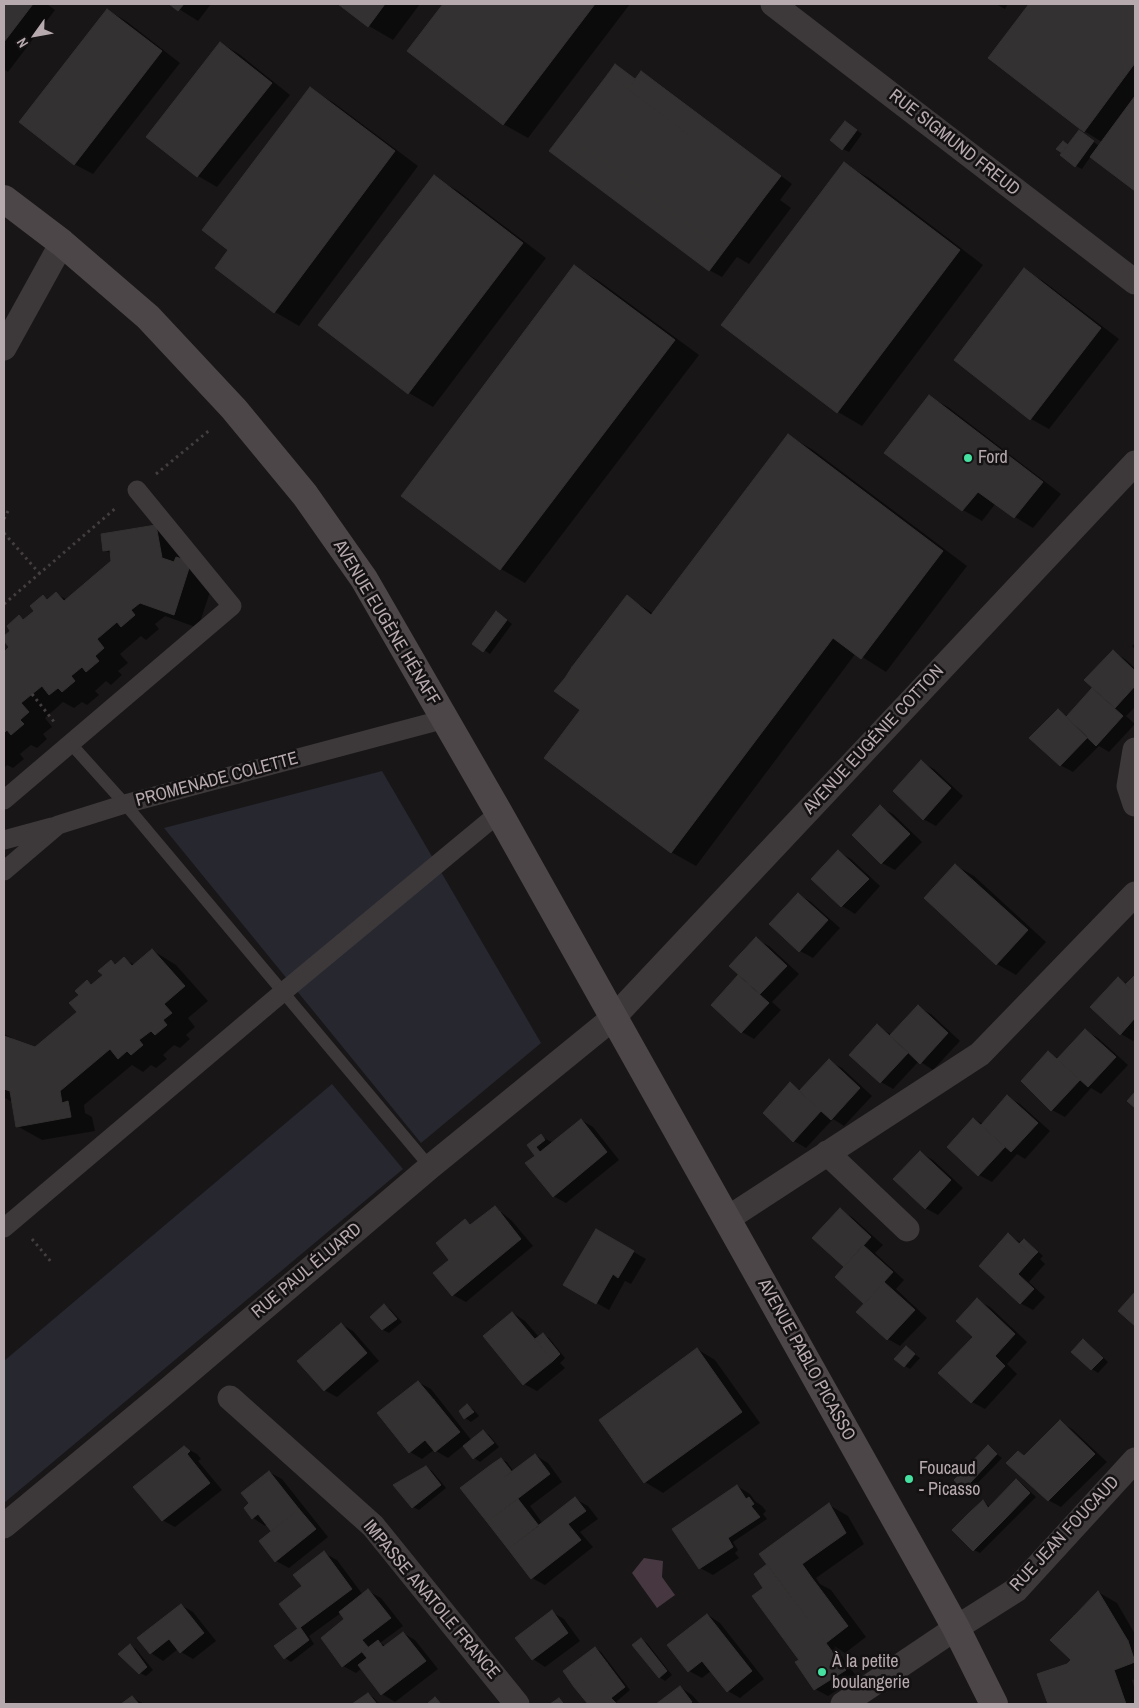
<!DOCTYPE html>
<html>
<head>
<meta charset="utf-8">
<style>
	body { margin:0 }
	#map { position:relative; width:1139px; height:1708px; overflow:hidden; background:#181617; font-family:"Archivo Narrow",sans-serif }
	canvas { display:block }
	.frame { position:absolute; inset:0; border:5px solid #b7aaaf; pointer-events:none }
	.north { position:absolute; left:10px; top:10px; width:50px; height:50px; -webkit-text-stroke:4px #131112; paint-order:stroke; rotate:238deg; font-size:14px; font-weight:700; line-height:20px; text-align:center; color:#b7aaaf }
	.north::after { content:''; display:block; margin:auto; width:18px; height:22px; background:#b7aaaf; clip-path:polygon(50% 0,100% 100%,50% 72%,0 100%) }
</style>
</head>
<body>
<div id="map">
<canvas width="1139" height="1708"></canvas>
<div class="frame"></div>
<div class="north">N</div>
</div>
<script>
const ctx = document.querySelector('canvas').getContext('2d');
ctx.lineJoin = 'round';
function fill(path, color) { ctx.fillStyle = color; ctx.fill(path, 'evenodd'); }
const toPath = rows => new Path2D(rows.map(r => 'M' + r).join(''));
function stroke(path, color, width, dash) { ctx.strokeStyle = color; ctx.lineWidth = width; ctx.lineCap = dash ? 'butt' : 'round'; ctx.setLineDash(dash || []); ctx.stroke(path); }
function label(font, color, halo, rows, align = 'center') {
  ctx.font = font + ' "Archivo Narrow",sans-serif'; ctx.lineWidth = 5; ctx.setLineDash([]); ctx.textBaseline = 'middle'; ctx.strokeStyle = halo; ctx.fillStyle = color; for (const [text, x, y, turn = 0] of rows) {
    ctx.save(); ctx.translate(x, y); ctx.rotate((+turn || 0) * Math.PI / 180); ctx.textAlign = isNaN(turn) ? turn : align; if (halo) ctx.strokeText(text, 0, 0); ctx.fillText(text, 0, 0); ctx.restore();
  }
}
const green = toPath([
	[382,771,541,1043,421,1143,164,828],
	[332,1084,403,1169,4,1503,4,1361]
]);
const water = toPath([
	[644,1558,663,1561,662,1577,675,1595,657,1608,632,1573]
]);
const shadow = toPath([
	[4,4,47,4,55,10,8,72,4,69],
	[171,4,211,4,198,21],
	[340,4,420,4,393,40,369,26],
	[445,4,630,4,528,138,503,124,409,51],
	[996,4,1008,4,1005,9],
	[1030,4,1135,4,1135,189,1091,156,1082,169,1076,166,1069,146,1085,135,1099,146,1102,142,1084,131,990,58],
	[107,10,126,21,180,63,93,174,74,164],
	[220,43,239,54,290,95,217,187,198,176,147,136],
	[616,66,636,80,641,73,654,80,792,184,780,200,791,208,749,264,737,257,722,277,709,270,551,151],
	[310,89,334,103,418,166,299,326,275,312],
	[851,126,862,134,849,152,843,149],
	[844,164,869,178,983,265,862,426,838,412],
	[434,177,458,191,546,258,433,407,409,393,320,325],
	[575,267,599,281,699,355,525,583,501,569],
	[1024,270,1043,281,1119,339,1049,429,1031,419],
	[929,397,948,407,1061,494,1033,528,1015,517,996,503,982,521,963,510,886,453],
	[789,436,813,450,967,566,886,672,856,653,696,866,671,852,582,709,627,597,654,614],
	[155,526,215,577,198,628,165,616,155,624,159,629,146,640,141,636,120,654,128,663,118,671,122,675,111,685,106,681,95,691,99,695,87,705,82,702,74,708,63,702,45,718,52,727,43,734,47,739,37,748,31,745,20,754,24,759,13,768,7,765,4,768,4,653,11,648,4,638,12,631,19,617,25,620,36,611,43,596,49,600,56,593,67,600,113,561,112,554,104,550],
	[502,616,512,624,490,654,474,643],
	[1135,643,1135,650,1132,646],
	[1113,652,1125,659,1135,668,1135,707,1126,716,1135,724,1109,752,1099,746,1073,772,1060,765,1058,711,1068,716,1094,688],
	[921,762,934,769,963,796,936,826,923,819],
	[880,807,893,814,922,842,895,870,882,863,853,835],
	[839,852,851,859,880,886,855,914,842,906,813,878],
	[955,865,974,876,1046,942,1016,975,997,964],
	[798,894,811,902,840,928,813,958,800,951,771,924],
	[756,939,769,946,799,974,772,1002,781,1010,754,1039,742,1032,713,1005,740,975],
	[152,950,176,965,208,1001,188,1018,195,1027,186,1035,190,1039,180,1048,174,1045,163,1055,167,1059,156,1068,151,1065,143,1072,132,1065,84,1105,85,1113,92,1117,95,1131,42,1140,17,1126,13,1102,4,1098,4,1034,12,1038,11,1040,35,1049,79,1012,81,996,88,982,93,985,104,976,111,962,117,965,124,959,135,965],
	[1135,977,1135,1039,1133,1041,1121,1034,1118,978,1128,984],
	[918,1007,931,1014,960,1041,933,1070,919,1061,893,1089,881,1082,877,1026,892,1035],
	[1086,1031,1098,1038,1128,1065,1101,1094,1091,1088,1065,1117,1052,1110,1022,1081,1048,1053,1059,1059],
	[829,1061,842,1068,872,1096,844,1126,833,1119,806,1148,794,1141,791,1084,802,1091],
	[1008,1097,1020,1104,1050,1131,1025,1159,1017,1154,992,1182,979,1175,974,1119,983,1124],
	[581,1120,593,1127,619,1160,566,1203,553,1196,537,1157,528,1146,541,1136,553,1143],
	[920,1152,933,1160,963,1188,938,1215,925,1208],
	[495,1207,512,1221,533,1246,466,1302,453,1295,451,1260,465,1221,472,1225],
	[840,1210,852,1217,883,1245,875,1253,904,1280,896,1289,927,1318,900,1346,888,1339,858,1312,866,1304,845,1267],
	[597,1231,646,1259,631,1284,625,1281,609,1310,565,1285],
	[1008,1235,1022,1243,1024,1241,1030,1244,1043,1256,1040,1259,1045,1264,1029,1282,1045,1297,1033,1310,1020,1303],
	[977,1300,990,1307,1027,1342,1007,1364,1017,1374,985,1409,972,1402,940,1373,975,1337],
	[384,1305,390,1309,402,1322,389,1333,383,1330,372,1317],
	[513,1313,525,1321,539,1337,543,1335,549,1338,565,1358,560,1363,565,1368,537,1391,524,1384],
	[341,1324,353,1331,379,1361,337,1397,324,1390],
	[1084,1341,1089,1344,1108,1362,1098,1373,1092,1369,1073,1352],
	[906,1348,920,1358,910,1369,905,1366],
	[697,1349,715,1360,760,1423,663,1493,645,1482],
	[418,1382,431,1389,472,1441,483,1431,489,1435,499,1447,480,1462,474,1458,464,1445,448,1458,434,1450,422,1459,410,1452],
	[468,1406,473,1409,479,1416,471,1422,465,1418,460,1411],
	[1060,1422,1072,1429,1107,1462,1061,1507,1048,1500,1018,1452,1025,1457],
	[184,1447,197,1454,201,1459,198,1461,222,1490,175,1527,162,1520],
	[988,1447,1002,1458,969,1492,963,1489],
	[535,1455,548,1463,562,1482,530,1506,543,1524,575,1499,588,1506,598,1519,580,1532,593,1547,545,1585,532,1578,462,1488,501,1459,507,1462,514,1472],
	[426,1468,432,1471,446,1488,419,1510,413,1507],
	[269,1472,282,1479,328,1537,289,1568,276,1561,273,1532,267,1524,265,1526,253,1518,245,1508,251,1504],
	[1016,1480,1022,1484,1036,1497,980,1553,974,1550,983,1501,990,1507],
	[737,1486,750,1494,755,1501,762,1506,766,1511,763,1514,767,1519,733,1542,738,1550,735,1553,739,1558,713,1575,700,1568],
	[829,1505,848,1516,864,1544,816,1578,820,1584,831,1590,866,1637,845,1653,834,1646,857,1677,828,1696,815,1689,765,1588,769,1565],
	[324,1553,337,1560,363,1595,368,1591,381,1598,403,1626,380,1643,386,1646,403,1633,415,1640,438,1669,395,1702,382,1694,362,1668,356,1673,343,1666,346,1620,341,1613,309,1636,314,1644,291,1662,285,1658,300,1629,303,1586],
	[1098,1592,1117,1603,1135,1634,1135,1679,1132,1680,1135,1690,1135,1704,1049,1704,1039,1675,1067,1665,1073,1660],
	[181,1605,193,1612,216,1641,193,1659,181,1652,178,1649,163,1661,151,1653],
	[552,1612,564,1619,580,1641,545,1667,533,1659],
	[708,1615,720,1623,764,1679,740,1698,728,1691,712,1670,702,1678,689,1671,669,1645],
	[641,1640,647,1643,672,1675,665,1681,659,1677],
	[130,1646,136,1649,153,1670,146,1676,140,1673],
	[595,1648,601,1652,630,1690,616,1702,618,1704,590,1704,564,1671],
	[680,1687,692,1695,700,1704,658,1704],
	[368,1694,374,1698,379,1704,354,1704],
	[132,1697,144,1704,123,1704]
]);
const building = toPath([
	[4,4,33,4,4,42,4,4],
	[169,4,184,4,178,11,169,4],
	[338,4,385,4,368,27,338,4],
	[443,4,595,4,503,125,407,51,443,4],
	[1029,4,1135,4,1135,63,1084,132,988,58,1029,4],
	[107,9,162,51,74,165,19,122,107,9],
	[220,42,272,83,197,177,146,137,220,42],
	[615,64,635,79,628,89,608,74,615,64],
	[641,71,781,176,767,194,628,89,641,71],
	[608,74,767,194,724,251,584,146,569,166,549,151,608,74],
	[310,87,395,151,274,313,215,268,228,250,202,230,310,87],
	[1135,96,1135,191,1090,157,1135,96],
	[845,121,857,130,842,150,830,140,845,121],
	[1079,130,1094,141,1075,167,1060,155,1079,130],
	[1063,141,1068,145,1062,153,1056,149,1063,141],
	[584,146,724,251,709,271,569,166,584,146],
	[844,162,960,250,837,413,721,325,844,162],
	[434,175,523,243,408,394,318,325,434,175],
	[574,265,675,340,500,570,401,496,574,265],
	[1024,268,1101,328,1030,420,954,360,1024,268],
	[929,395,1043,482,1014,518,978,492,962,511,884,453,929,395],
	[788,434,943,551,861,659,833,638,671,853,544,758,580,710,554,691,565,678,570,682,578,672,572,667,627,595,651,615,788,434],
	[156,525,162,558,174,562,176,557,191,562,174,615,140,603,131,610,135,615,121,627,117,622,97,639,104,648,95,656,99,661,86,672,82,667,71,676,75,681,62,692,58,688,49,695,42,686,21,703,29,712,20,720,24,724,11,735,7,730,4,733,4,652,9,647,4,641,4,636,10,631,7,626,19,615,23,620,34,611,30,606,43,595,47,600,56,592,64,601,111,561,110,550,103,551,101,534,156,525],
	[496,611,507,620,483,652,472,644,496,611],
	[1113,650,1135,671,1135,686,1115,708,1084,680,1113,650],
	[572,667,578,672,570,682,565,678,572,667],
	[1092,688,1123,716,1096,746,1066,717,1092,688],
	[1058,709,1088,737,1060,766,1029,738,1058,709],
	[921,760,951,788,923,820,893,791,921,760],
	[880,805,910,834,881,864,852,835,880,805],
	[838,850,869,879,841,907,811,879,838,850],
	[955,864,1028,930,996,965,924,898,955,864],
	[798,893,828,920,799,952,769,924,798,893],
	[756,937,787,966,760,994,729,966,756,937],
	[152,949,185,986,164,1004,172,1013,163,1020,167,1025,155,1035,151,1031,139,1040,143,1045,131,1055,127,1051,118,1059,110,1049,60,1091,62,1103,68,1101,71,1117,16,1127,10,1091,4,1089,4,1036,35,1047,77,1012,69,1003,79,995,75,991,87,980,91,985,103,975,98,971,111,960,115,965,124,957,132,966,152,949],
	[738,975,769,1003,741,1033,711,1005,738,975],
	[1135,975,1135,993,1126,984,1135,975],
	[1118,977,1135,993,1135,1018,1120,1035,1090,1007,1118,977],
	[918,1005,948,1033,920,1064,890,1035,918,1005],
	[877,1024,908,1053,880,1083,849,1055,877,1024],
	[1085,1029,1116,1057,1088,1087,1057,1059,1085,1029],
	[1048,1051,1080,1080,1051,1111,1021,1081,1048,1051],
	[829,1059,860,1088,831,1120,799,1091,829,1059],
	[790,1082,821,1111,793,1142,763,1113,790,1082],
	[1135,1092,1135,1108,1127,1101,1135,1092],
	[1007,1095,1038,1123,1011,1152,981,1125,1007,1095],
	[973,1118,1005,1147,978,1176,947,1147,973,1118],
	[581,1119,607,1152,553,1197,525,1163,535,1156,527,1145,541,1134,545,1140,536,1147,540,1152,581,1119],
	[920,1151,951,1180,925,1209,893,1179,920,1151],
	[495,1206,500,1212,475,1231,470,1225,495,1206],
	[840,1208,871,1237,844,1267,812,1238,840,1208],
	[500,1212,521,1239,452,1296,433,1273,449,1260,436,1243,465,1219,475,1231,500,1212],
	[596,1229,634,1251,618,1278,613,1274,596,1304,563,1285,596,1229],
	[1008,1233,1033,1257,1018,1274,1034,1289,1020,1304,979,1266,1008,1233],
	[1024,1239,1038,1252,1033,1257,1019,1244,1024,1239],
	[863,1245,893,1272,864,1304,835,1277,863,1245],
	[884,1282,915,1310,887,1340,856,1312,884,1282],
	[1135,1292,1135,1326,1118,1311,1135,1292],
	[977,1298,1015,1334,995,1356,1005,1366,971,1403,938,1373,973,1337,956,1321,977,1298],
	[384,1304,397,1319,382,1330,370,1317,384,1304],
	[512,1312,553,1361,523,1385,483,1336,512,1312],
	[341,1323,367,1353,324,1391,297,1361,341,1323],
	[543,1333,560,1354,553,1361,535,1339,543,1333],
	[1083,1339,1103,1358,1091,1370,1071,1352,1083,1339],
	[906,1346,915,1354,904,1367,894,1359,906,1346],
	[697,1348,742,1412,644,1483,599,1420,697,1348],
	[418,1381,434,1400,393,1433,377,1413,418,1381],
	[434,1400,460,1432,435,1452,425,1440,409,1453,393,1433,434,1400],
	[467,1404,474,1412,464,1419,459,1411,467,1404],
	[1060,1420,1095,1454,1048,1501,1006,1463,1018,1451,1024,1456,1060,1420],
	[483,1430,494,1443,473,1459,463,1446,483,1430],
	[988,1445,997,1454,971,1482,962,1472,988,1445],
	[184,1446,190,1451,187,1454,210,1483,162,1521,133,1487,184,1446],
	[535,1454,550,1474,487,1522,460,1488,492,1464,503,1478,535,1454],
	[501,1458,512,1472,503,1478,492,1464,501,1458],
	[426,1466,441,1485,412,1508,393,1485,426,1466],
	[269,1471,299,1509,271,1531,258,1514,252,1519,244,1508,249,1503,241,1493,269,1471],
	[962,1472,971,1482,962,1490,954,1480,962,1472],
	[1016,1479,1030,1493,1002,1522,988,1508,1016,1479],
	[737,1485,746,1499,749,1497,754,1504,751,1506,755,1511,717,1536,727,1551,699,1569,672,1529,737,1485],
	[575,1497,586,1511,568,1524,581,1540,531,1579,508,1549,575,1497],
	[518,1499,539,1526,508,1549,487,1522,518,1499],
	[983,1500,988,1508,975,1520,969,1513,983,1500],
	[829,1503,846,1533,798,1567,808,1580,812,1578,848,1626,826,1643,759,1554,829,1503],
	[988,1508,1002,1522,973,1551,952,1530,969,1513,975,1520,988,1508],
	[299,1509,316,1529,275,1562,259,1541,299,1509],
	[755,1511,760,1517,728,1538,733,1547,727,1551,717,1536,755,1511],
	[324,1551,352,1589,298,1629,279,1604,302,1586,293,1575,324,1551],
	[767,1564,846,1670,814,1690,795,1662,799,1660,752,1596,763,1588,754,1574,767,1564],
	[802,1564,812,1578,808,1580,798,1567,802,1564],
	[368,1589,391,1618,362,1640,368,1647,342,1667,321,1638,344,1619,339,1612,368,1589],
	[1098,1591,1128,1641,1116,1652,1122,1667,1114,1670,1126,1704,1048,1704,1037,1674,1067,1664,1071,1660,1050,1640,1062,1628,1068,1634,1080,1622,1074,1616,1098,1591],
	[181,1604,204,1633,180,1653,169,1639,150,1654,137,1638,181,1604],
	[552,1610,568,1633,532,1660,515,1638,552,1610],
	[707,1614,752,1671,727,1692,702,1661,688,1672,667,1645,707,1614],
	[1074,1616,1080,1622,1068,1634,1062,1628,1074,1616],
	[300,1627,309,1640,284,1659,274,1646,300,1627],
	[403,1632,426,1661,381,1695,358,1665,367,1658,362,1652,378,1640,383,1647,403,1632],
	[641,1638,667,1671,659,1678,632,1645,641,1638],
	[1128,1641,1135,1662,1122,1667,1116,1652,1128,1641],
	[130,1644,147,1667,139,1674,118,1654,130,1644],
	[595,1647,607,1663,574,1687,563,1671,595,1647],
	[607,1663,625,1687,611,1698,592,1674,607,1663],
	[592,1674,611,1698,617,1704,588,1704,574,1687,592,1674],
	[680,1686,692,1702,689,1704,656,1704,680,1686],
	[368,1693,377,1704,352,1704,368,1693],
	[132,1696,139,1704,121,1704,132,1696],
	[435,1697,441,1704,429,1704,428,1703,435,1697],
	[559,1698,563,1703,561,1704,550,1704,559,1698]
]);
const path = toPath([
	[156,474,211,429],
	[4,519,8,511],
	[4,533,40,574],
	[4,604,117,507],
	[32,694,55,723],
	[32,1239,52,1263]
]);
const service = toPath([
	[71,744,125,804,430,1167]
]);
const pedestrian = toPath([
	[4,800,232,606,137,490],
	[4,840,52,827],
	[4,871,58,825,125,804,445,719],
	[4,1228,283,992,499,813]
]);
const minor = toPath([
	[773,4,1135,282],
	[4,348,62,243],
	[1135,750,1129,786,1135,804],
	[827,1153,907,1229],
	[727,1219,980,1054,1135,894],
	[230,1398,373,1526,517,1704],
	[4,1526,163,1394,430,1167,613,1018,1135,463],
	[843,1704,956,1628,1016,1590,1135,1460]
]);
const secondary = toPath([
	[4,199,62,243,148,317,234,409,305,495,364,579,499,813,930,1581,956,1628,994,1704]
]);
const markers = [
	[968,458,5,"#46e1a0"],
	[909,1479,5,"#46e1a0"],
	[822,1672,5,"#46e1a0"]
];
const streetNames = [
	["RUE SIGMUND FREUD",954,143,38],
	["AVENUE EUGÈNE HÉNAFF",386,623,59],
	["AVENUE EUGÉNIE COTTON",874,740,-47],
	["PROMENADE COLETTE",217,780,-15],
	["RUE PAUL ÉLUARD",307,1271,-40],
	["AVENUE PABLO PICASSO",806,1360,61],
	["RUE JEAN FOUCAUD",1065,1534,-47],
	["IMPASSE ANATOLE FRANCE",431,1600,50]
];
const poiNames = [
	["Ford",978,458],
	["Foucaud",919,1469],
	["- Picasso",919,1490],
	["À la petite",832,1662],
	["boulangerie",832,1683]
];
fill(green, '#272730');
fill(water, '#463740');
fill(shadow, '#0007');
fill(building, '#343132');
stroke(building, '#343131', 1);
stroke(path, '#443e40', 3, [2.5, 4]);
stroke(service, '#3d3839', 12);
stroke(pedestrian, '#3d3839', 19);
stroke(minor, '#3d3839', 25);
stroke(secondary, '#4d4648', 28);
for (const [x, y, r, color] of markers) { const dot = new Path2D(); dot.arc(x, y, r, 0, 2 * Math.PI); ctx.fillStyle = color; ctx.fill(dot); stroke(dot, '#131112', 2); }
label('18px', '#b7aaaf', '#131112', streetNames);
label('18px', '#b7aaaf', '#131112', poiNames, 'left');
</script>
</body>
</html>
